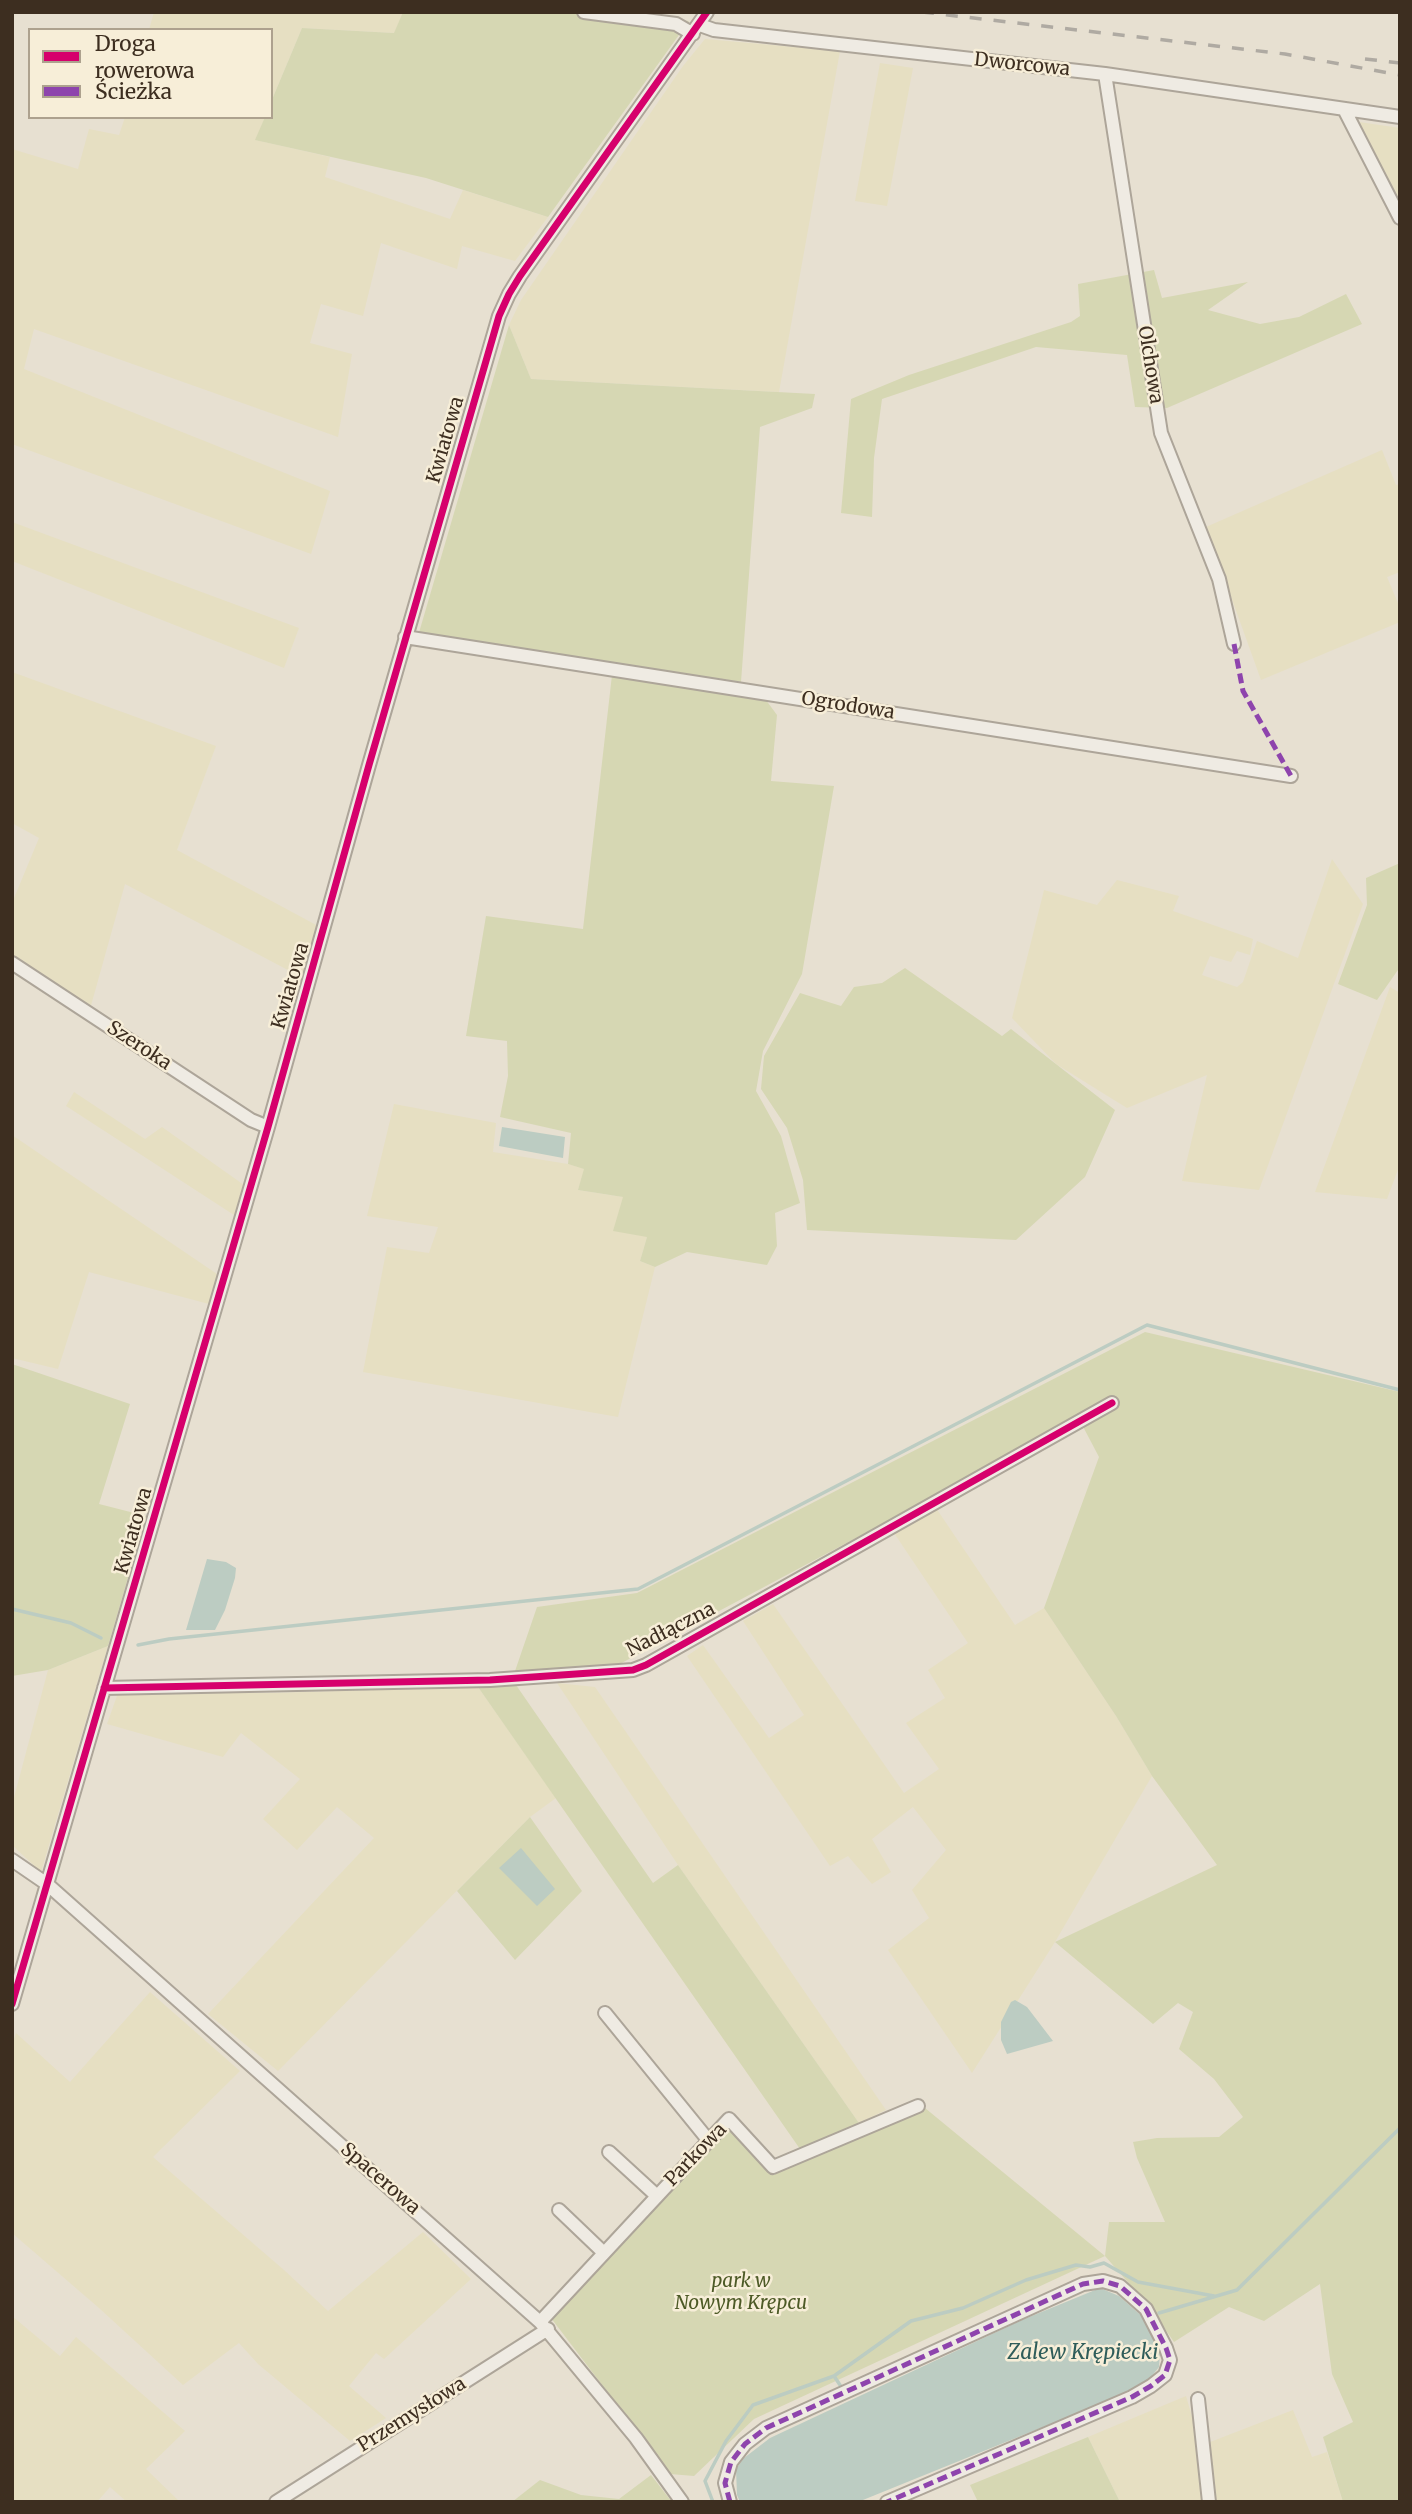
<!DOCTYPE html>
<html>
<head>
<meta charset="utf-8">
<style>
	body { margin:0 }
	#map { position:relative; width:1412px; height:2514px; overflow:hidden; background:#e7e0d1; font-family:Merriweather,serif }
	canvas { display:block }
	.frame { position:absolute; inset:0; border:14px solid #3d2e20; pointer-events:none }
	.legend { position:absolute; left:28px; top:28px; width:245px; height:91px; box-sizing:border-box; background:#f7eed8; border:2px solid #ada18e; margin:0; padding:9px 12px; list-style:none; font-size:21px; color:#3d2e20 }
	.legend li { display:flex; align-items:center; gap:14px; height:35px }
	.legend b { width:35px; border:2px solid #ada18e }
</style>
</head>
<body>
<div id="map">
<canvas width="1412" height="2514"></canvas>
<div class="frame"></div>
<ul class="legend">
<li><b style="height:9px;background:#d6006c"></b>Droga rowerowa</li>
<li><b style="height:9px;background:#8e44ad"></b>Ścieżka</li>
</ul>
</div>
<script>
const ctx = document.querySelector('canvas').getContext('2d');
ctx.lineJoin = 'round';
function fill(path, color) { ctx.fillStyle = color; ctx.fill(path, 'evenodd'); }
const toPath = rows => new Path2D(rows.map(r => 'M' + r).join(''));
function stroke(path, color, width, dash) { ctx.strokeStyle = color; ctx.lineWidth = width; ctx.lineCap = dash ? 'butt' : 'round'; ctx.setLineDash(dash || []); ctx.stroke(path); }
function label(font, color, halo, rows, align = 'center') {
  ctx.font = font + ' Merriweather,serif'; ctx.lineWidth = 5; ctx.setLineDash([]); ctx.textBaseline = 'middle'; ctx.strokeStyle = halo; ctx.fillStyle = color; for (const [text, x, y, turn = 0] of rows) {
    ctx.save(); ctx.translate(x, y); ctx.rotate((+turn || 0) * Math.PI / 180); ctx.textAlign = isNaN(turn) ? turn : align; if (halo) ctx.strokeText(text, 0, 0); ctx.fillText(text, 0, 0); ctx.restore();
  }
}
const farmland = toPath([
	[154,12,403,12,395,33,302,28,271,102,271,30,149,30],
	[705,39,840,51,779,392,531,379,509,325,521,300,683,66],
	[880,63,913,68,887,206,855,201],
	[125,117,265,117,256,140,330,157,325,177,450,219,463,190,548,217,515,261,462,246,457,269,381,243,363,316,321,304,310,343,352,354,338,437,34,329,24,369,330,491,311,554,12,444,12,149,78,169,89,129,119,135],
	[1359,122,1400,128,1400,201],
	[1382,450,1396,485,1400,484,1400,572,1387,577,1400,608,1400,622,1261,680,1206,527],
	[12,522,299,628,284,668,12,561],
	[12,672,216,746,177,850,318,926,303,978,125,884,90,1009,12,957,12,903,39,838,12,823],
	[1332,859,1363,904,1259,1190,1182,1181,1207,1075,1127,1108,1056,1064,1012,1018,1044,890,1097,905,1117,880,1179,896,1173,911,1253,939,1250,955,1237,951,1231,962,1210,956,1202,975,1237,987,1243,982,1257,941,1298,958],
	[1390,987,1400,993,1400,1164,1387,1199,1315,1192],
	[74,1092,145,1139,162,1127,244,1185,234,1215,66,1106],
	[394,1104,496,1123,493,1152,568,1164,585,1169,578,1190,623,1197,647,1237,640,1261,655,1267,618,1417,363,1372,387,1247,429,1253,438,1227,367,1216],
	[12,1135,217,1274,209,1304,89,1272,58,1369,12,1358],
	[936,1508,1015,1625,1044,1608,1116,1716,1152,1776,1055,1942,972,2073,888,1950,929,1918,912,1890,946,1850,913,1807,872,1839,891,1872,872,1884,848,1856,830,1866,687,1656,703,1645,769,1738,804,1715,743,1621,773,1604,904,1793,939,1769,906,1723,945,1698,928,1670,968,1643,894,1533],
	[108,1646,41,1872,12,1845,12,1805,48,1670],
	[557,1683,595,1687,886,2110,859,2123,678,1865],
	[478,1687,556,1798,530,1817,278,2071,208,2014,374,1838,337,1807,297,1850,263,1819,300,1779,241,1733,223,1757,107,1724,118,1693,269,1693],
	[150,1992,240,2071,153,2157,284,2270,328,2311,423,2232,471,2279,384,2359,376,2353,349,2386,386,2418,350,2441,258,2364,239,2343,183,2385,99,2308,12,2233,12,2045,16,2033,70,2082],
	[12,2316,60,2356,76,2337,185,2431,146,2469,180,2502,127,2502,110,2487,97,2502,12,2502],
	[1186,2396,1194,2423,1203,2502,1120,2502,1088,2437],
	[1293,2410,1312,2457,1327,2452,1343,2502,1212,2502,1205,2444]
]);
const green = toPath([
	[403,12,607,12,689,21,548,217,426,178,255,140,265,117,271,117,271,102,302,28,394,33],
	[1154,270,1162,298,1248,282,1208,310,1260,324,1299,317,1346,294,1362,324,1167,408,1135,407,1127,355,1036,347,882,399,874,458,872,517,841,513,851,399,909,375,1071,322,1080,316,1078,284],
	[509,325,531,379,815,394,812,408,760,427,741,682,475,641,418,636],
	[612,675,763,696,777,715,771,781,834,786,802,974,763,1051,756,1091,781,1136,800,1203,775,1213,777,1246,767,1265,687,1252,655,1267,640,1261,647,1237,613,1231,623,1197,578,1190,584,1169,568,1164,571,1133,500,1117,508,1076,507,1041,466,1036,486,916,583,929],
	[1400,863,1400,967,1377,1000,1338,984,1367,905,1366,878],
	[905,968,1002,1036,1011,1029,1115,1110,1085,1177,1016,1240,807,1230,803,1180,787,1128,761,1089,764,1056,800,993,841,1006,854,987,882,983],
	[1145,1332,1400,1392,1400,2502,1343,2502,1323,2437,1353,2422,1332,2374,1320,2284,1264,2321,1229,2307,1174,2342,1152,2310,1105,2256,754,2419,694,2476,670,2474,551,2318,731,2126,773,2175,925,2108,1105,2256,1109,2222,1165,2222,1137,2158,1133,2142,1157,2138,1219,2137,1243,2117,1214,2079,1179,2049,1193,2012,1178,2003,1153,2024,1055,1942,1217,1865,1152,1776,1116,1716,1044,1608,1099,1457,1079,1419,616,1666,514,1674,537,1607,637,1593],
	[12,1364,130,1404,99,1504,146,1516,108,1646,48,1670,12,1676],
	[516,1685,653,1883,678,1865,859,2123,800,2149,478,1687],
	[530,1817,582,1891,515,1960,457,1891],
	[1088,2437,1120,2502,978,2502,970,2485],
	[651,2475,672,2502,512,2502,540,2480,581,2495,619,2499]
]);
const water = toPath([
	[502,1127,565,1137,563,1158,499,1146],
	[207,1559,226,1562,236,1568,235,1578,225,1610,215,1630,186,1630],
	[521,1848,555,1889,537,1906,499,1868],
	[1015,2000,1027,2007,1053,2041,1007,2054,1001,2040,1001,2022,1011,2002],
	[1100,2288,1119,2296,1144,2318,1160,2352,1159,2367,1144,2386,858,2502,740,2502,737,2495,736,2469,744,2458,770,2438,1022,2320]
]);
const stream = toPath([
	[12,1609,71,1623,101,1638],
	[138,1645,169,1639,638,1589,1147,1325,1400,1390],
	[1159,2313,1237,2290,1400,2128],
	[834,2376,842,2388],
	[713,2502,705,2481,726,2441,753,2405,834,2376,911,2321,963,2308,1026,2280,1076,2265,1090,2267,1104,2263,1138,2282,1214,2296]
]);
const minor = toPath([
	[584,12,676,24,693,34],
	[700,25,714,30,1105,74,1400,117],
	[1105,74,1161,433,1219,579,1234,644],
	[1344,109,1400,218],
	[405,637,1291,776],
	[12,963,251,1120,268,1127],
	[104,1688,490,1680,633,1670,646,1665,1112,1403],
	[12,1860,47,1884,540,2322,636,2438,682,2502],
	[12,2004,268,1127,369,765,499,316,509,294,520,276,707,12],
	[605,2013,709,2141],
	[609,2152,657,2196],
	[559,2210,604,2253],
	[540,2322,729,2119,773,2167,918,2106],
	[1198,2399,1209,2502],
	[276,2502,548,2329],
	[730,2502,725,2483,731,2462,745,2444,766,2428,1083,2284,1103,2281,1120,2286,1146,2309,1166,2348,1170,2360,1165,2375,1151,2386,1132,2397,887,2502]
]);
const rail = toPath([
	[922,12,1285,54,1400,75],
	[1365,59,1400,63]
]);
const quiet = toPath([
	[1234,644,1243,691,1291,776],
	[730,2502,725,2483,731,2462,745,2444,766,2428,1083,2284,1103,2281,1120,2286,1146,2309,1166,2348,1170,2360,1165,2375,1151,2386,1132,2397,887,2502]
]);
const cycleway = toPath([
	[104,1688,490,1680,633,1670,646,1665,1112,1403],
	[12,2004,268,1127,369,765,499,316,509,294,520,276,707,12]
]);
const streetNames = [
	["Dworcowa",1022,65,6],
	["Olchowa",1150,365,81],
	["Kwiatowa",446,440,-74],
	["Ogrodowa",848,706,9],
	["Kwiatowa",291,986,-74],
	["Szeroka",139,1046,33],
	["Kwiatowa",134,1531,-74],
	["Nadłączna",671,1630,-27],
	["Parkowa",696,2155,-46],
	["Spacerowa",380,2179,41],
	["Przemysłowa",412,2415,-32]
];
const parkNames = [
	["park w",741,2282],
	["Nowym Krępcu",741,2304]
];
const waterNames = [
	["Zalew Krępiecki",1083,2353]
];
fill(farmland, '#e6dfc2');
fill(green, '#d6d7b3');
fill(water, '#bcccc2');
stroke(stream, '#bcccc2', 3.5);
stroke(minor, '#ada599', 16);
stroke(minor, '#efebe3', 12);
stroke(rail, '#afaaa2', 3.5, [12, 12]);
stroke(quiet, '#8e44ad', 5, [10, 5]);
stroke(cycleway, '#d6006c', 7);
label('19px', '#3d2e20', '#f7eed8', streetNames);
label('italic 19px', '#4d5a26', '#f7eed8', parkNames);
label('italic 21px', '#2f5d5a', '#f7eed8', waterNames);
</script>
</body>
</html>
